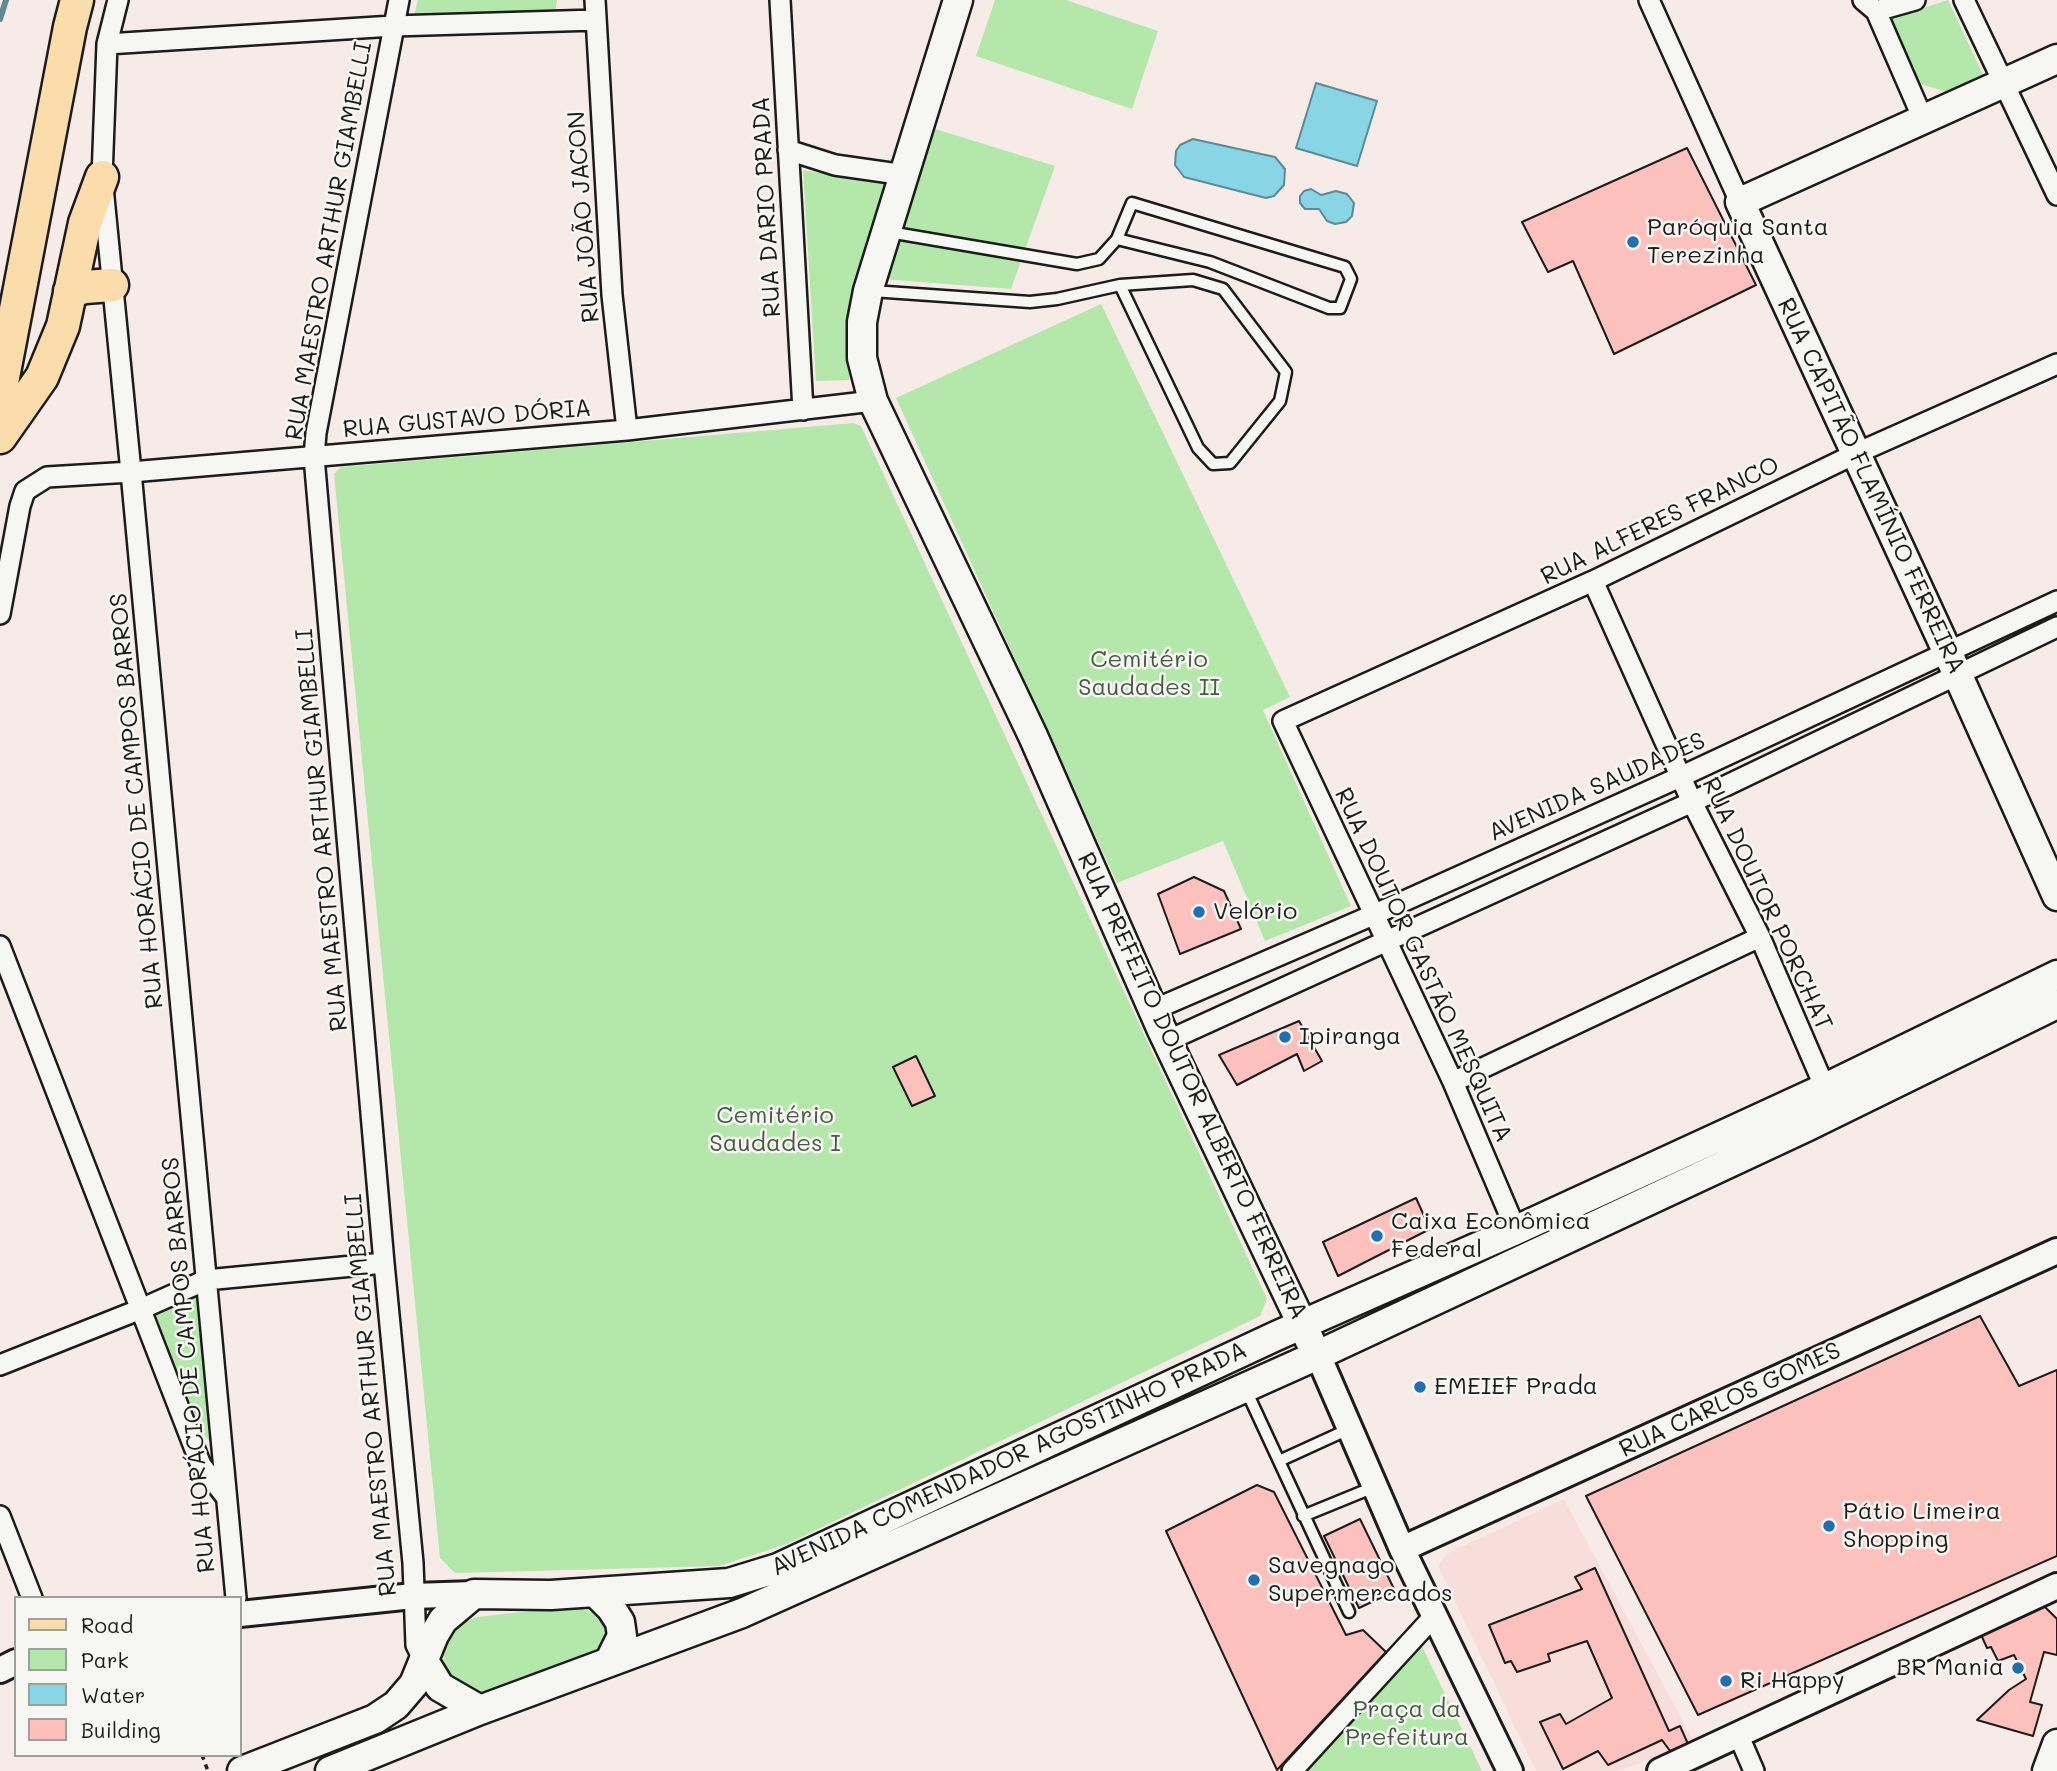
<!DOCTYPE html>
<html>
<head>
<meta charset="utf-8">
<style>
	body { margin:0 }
	#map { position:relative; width:2057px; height:1771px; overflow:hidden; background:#f7ebe7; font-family:Mali,sans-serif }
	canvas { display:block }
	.legend { position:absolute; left:14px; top:1596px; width:228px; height:161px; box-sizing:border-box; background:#f6f6f2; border:2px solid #9f9f9c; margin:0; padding:9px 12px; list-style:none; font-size:21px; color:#1c1c1c }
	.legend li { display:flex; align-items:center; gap:14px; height:35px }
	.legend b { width:35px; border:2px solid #9f9f9c }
</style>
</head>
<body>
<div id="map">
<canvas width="2057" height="1771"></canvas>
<ul class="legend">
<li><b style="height:9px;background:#fbdcab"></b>Road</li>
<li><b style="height:19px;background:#b3e8aa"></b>Park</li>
<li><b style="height:19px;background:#87d5e5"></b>Water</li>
<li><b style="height:19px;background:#fcc0bd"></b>Building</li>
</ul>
</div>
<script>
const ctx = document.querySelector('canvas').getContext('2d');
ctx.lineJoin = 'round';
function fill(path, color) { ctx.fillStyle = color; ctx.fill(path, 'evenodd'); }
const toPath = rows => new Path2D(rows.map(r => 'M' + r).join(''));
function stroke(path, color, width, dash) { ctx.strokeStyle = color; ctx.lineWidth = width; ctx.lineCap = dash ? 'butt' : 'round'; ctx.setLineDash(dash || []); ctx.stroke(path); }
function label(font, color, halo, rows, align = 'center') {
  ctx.font = font + ' Mali,sans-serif'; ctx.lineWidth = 5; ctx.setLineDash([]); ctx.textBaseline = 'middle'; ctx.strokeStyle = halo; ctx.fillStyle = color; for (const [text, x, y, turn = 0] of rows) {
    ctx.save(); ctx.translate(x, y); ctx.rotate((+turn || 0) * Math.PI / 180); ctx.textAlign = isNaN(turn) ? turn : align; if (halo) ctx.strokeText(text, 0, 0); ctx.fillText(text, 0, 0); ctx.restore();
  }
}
const built = toPath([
	[1564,1499,1694,1742,1619,1771,1536,1771,1438,1566,1446,1554]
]);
const green = toPath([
	[418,0,557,0,555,15,413,19],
	[995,0,1066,0,1158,31,1132,109,976,56],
	[1948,0,1987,83,1957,95,1917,83,1890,19],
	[929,127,1055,166,1011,289,882,279],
	[803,170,887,184,851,300,849,380,816,381],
	[1101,304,1290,697,1263,710,1351,906,1265,941,1223,841,1117,883,896,398],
	[853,423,861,426,1267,1299,1260,1316,787,1544,719,1566,455,1573,440,1558,334,474,341,467],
	[197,1289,212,1444,202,1432,149,1310],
	[574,1606,603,1616,607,1623,608,1648,481,1699,446,1677,443,1653,446,1642,450,1632,461,1623,477,1617],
	[1419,1640,1482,1771,1300,1771]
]);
const water = toPath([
	[1316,83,1377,101,1357,166,1296,148,1316,83],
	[1193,139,1275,157,1285,169,1284,185,1274,196,1266,198,1184,177,1175,165,1176,151,1180,145,1193,139],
	[1311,189,1321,195,1336,191,1347,194,1354,203,1352,216,1346,222,1335,224,1327,221,1319,209,1305,209,1300,203,1300,196,1304,191,1311,189]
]);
const stream = toPath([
	[0,19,6,0]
]);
const building = toPath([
	[1687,148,1756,285,1614,354,1573,261,1548,272,1522,222,1687,148],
	[1194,877,1224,891,1241,929,1180,954,1158,894,1194,877],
	[1299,1021,1322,1061,1304,1071,1297,1054,1237,1085,1219,1055,1299,1021],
	[916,1056,935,1096,912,1106,893,1067,916,1056],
	[1416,1198,1430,1229,1338,1276,1323,1242,1416,1198],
	[1980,1316,2019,1386,2057,1370,2057,1556,1698,1715,1586,1496,1980,1316],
	[1257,1485,1274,1492,1346,1635,1363,1630,1386,1652,1277,1770,1166,1531,1257,1485],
	[1360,1519,1395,1591,1359,1608,1324,1536,1360,1519],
	[1595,1568,1669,1731,1680,1726,1688,1744,1670,1751,1662,1740,1608,1765,1598,1751,1563,1769,1540,1722,1560,1714,1566,1724,1612,1698,1587,1641,1548,1654,1550,1661,1517,1672,1511,1661,1505,1663,1489,1625,1582,1589,1575,1577,1595,1568],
	[2041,1603,2057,1619,2057,1655,2044,1652,2030,1702,2042,1705,2033,1736,1977,1720,2009,1690,2026,1679,2014,1655,1998,1661,1991,1647,1987,1648,1978,1628,2041,1603]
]);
const path = toPath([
	[202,1755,208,1771]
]);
const service = toPath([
	[889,232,1077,264,1099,259,1117,239,1132,203,1345,267,1351,279,1340,308,1329,308,1210,262,1117,239],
	[872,291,1030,302,1057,299,1120,285,1193,280,1223,289,1286,372,1280,401,1230,463,1213,464,1198,448,1120,285],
	[1246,1390,1349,1612],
	[1279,1461,1349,1429],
	[1303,1516,1374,1487]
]);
const minor = toPath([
	[118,0,107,44,102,177,131,472,236,1598],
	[399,0,316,433,314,457,384,1263,413,1563,416,1645,424,1661],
	[595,0,612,295,627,430],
	[780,0,803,410],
	[1649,0,1740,202],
	[1863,0,1876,11,1923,119],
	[1964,0,2057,195],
	[1876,11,1915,0],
	[107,44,393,26,596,20],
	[788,150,835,165,905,175],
	[1593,581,1692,802,1760,937,1825,1088,1828,1099],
	[0,614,20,506,25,491,47,477,131,472,627,430,873,401],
	[0,946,201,1465,226,1497],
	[1153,1010,1373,915,1680,777,2057,601],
	[1167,1041,1692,802,2057,627],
	[1453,1082,1760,937],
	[1516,1230,1453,1082,1283,721,1593,581,1857,453,2057,364],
	[0,1365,141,1309,206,1280,384,1263],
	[0,1516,32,1598],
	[1738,1734,1754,1771],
	[1292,1771,1436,1614]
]);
const tertiary = toPath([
	[1318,1355,1402,1549,1510,1771],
	[1402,1549,2057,1251],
	[240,1614,413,1596,474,1594],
	[0,1670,16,1662],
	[1660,1771,2057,1586]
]);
const secondary = toPath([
	[958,0,868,291,862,322,862,358,873,401,1033,736,1161,1028,1310,1341],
	[2057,59,1740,202,1947,651,2057,896],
	[596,1593,611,1608,620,1622,622,1636,609,1662],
	[424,1661,440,1687,480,1710],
	[242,1771,375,1719,396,1705,414,1684,434,1635,443,1620,474,1594,551,1595,729,1583,778,1568,1276,1336,1516,1230,1825,1088,2057,975],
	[330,1771,480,1710,742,1613,1318,1355,1806,1127,2057,1004],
	[2047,1771,2057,1744]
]);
const primary = toPath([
	[70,291,85,287,112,285],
	[0,393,70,27,77,0],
	[0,437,42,377,63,326,85,223,102,177]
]);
const markers = [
	[1633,242,7,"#1f6fb2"],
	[1199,912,7,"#1f6fb2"],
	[1285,1037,7,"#1f6fb2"],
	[1377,1236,7,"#1f6fb2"],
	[1420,1387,7,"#1f6fb2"],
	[1829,1526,7,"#1f6fb2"],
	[1254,1580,7,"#1f6fb2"],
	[2018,1668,7,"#1f6fb2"],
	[1726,1681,7,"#1f6fb2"]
];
const streetNames = [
	["RUA DARIO PRADA",767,207,-93],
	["RUA JOÃO JACON",584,217,-94],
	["RUA MAESTRO ARTHUR GIAMBELLI",329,241,-80],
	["RUA GUSTAVO DÓRIA",467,419,-5],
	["RUA CAPITÃO FLAMÍNIO FERREIRA",1871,486,65],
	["RUA ALFERES FRANCO",1660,521,-26],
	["AVENIDA SAUDADES",1597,787,-24],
	["RUA HORÁCIO DE CAMPOS BARROS",137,801,-95],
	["RUA MAESTRO ARTHUR GIAMBELLI",322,830,-95],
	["RUA DOUTOR PORCHAT",1767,904,65],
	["RUA DOUTOR GASTÃO MESQUITA",1423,965,65],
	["RUA PREFEITO DOUTOR ALBERTO FERREIRA",1192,1086,65],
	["RUA HORÁCIO DE CAMPOS BARROS",189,1365,-95],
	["RUA MAESTRO ARTHUR GIAMBELLI",371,1395,-95],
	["RUA CARLOS GOMES",1730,1400,-25],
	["AVENIDA COMENDADOR AGOSTINHO PRADA",1009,1459,-25]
];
const poiNames = [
	["Paróquia Santa",1647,228],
	["Terezinha",1647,256],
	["Velório",1213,912],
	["Ipiranga",1299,1037],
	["Caixa Econômica",1391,1222],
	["Federal",1391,1250],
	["EMEIEF Prada",1434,1387],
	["Pátio Limeira",1843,1512],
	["Shopping",1843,1540],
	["Savegnago",1268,1566],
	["Supermercados",1268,1594],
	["BR Mania",2004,1668,"right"],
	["Ri Happy",1740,1681]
];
const parkNames = [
	["Cemitério",1149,660],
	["Saudades II",1149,688],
	["Cemitério",775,1116],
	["Saudades I",775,1144],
	["Praça da",1407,1710],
	["Prefeitura",1407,1738]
];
fill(built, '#f8deda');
fill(green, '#b3e8aa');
fill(water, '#87d5e5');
stroke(water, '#5c8b95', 2);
stroke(stream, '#5c8b95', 6);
fill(building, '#fcc0bd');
stroke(building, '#1c1c1c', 2);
stroke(service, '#1c1c1c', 15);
stroke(minor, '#1c1c1c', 24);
stroke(tertiary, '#1c1c1c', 30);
stroke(secondary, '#1c1c1c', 33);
stroke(primary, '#1c1c1c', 37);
stroke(path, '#1c1c1c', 3.5, [5, 5]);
stroke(service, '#f6f6f2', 10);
stroke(minor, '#f6f6f2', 19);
stroke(tertiary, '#f6f6f2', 24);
stroke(secondary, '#f6f6f2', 28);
stroke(primary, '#fbdcab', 32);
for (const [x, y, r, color] of markers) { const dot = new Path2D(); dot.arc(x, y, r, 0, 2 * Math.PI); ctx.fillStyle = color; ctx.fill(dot); stroke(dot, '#f6f6f2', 2.5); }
label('24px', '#1c1c1c', '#f6f6f2', streetNames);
label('24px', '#1c1c1c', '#f6f6f2', poiNames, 'left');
label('24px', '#495947', '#f6f6f2', parkNames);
</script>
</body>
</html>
